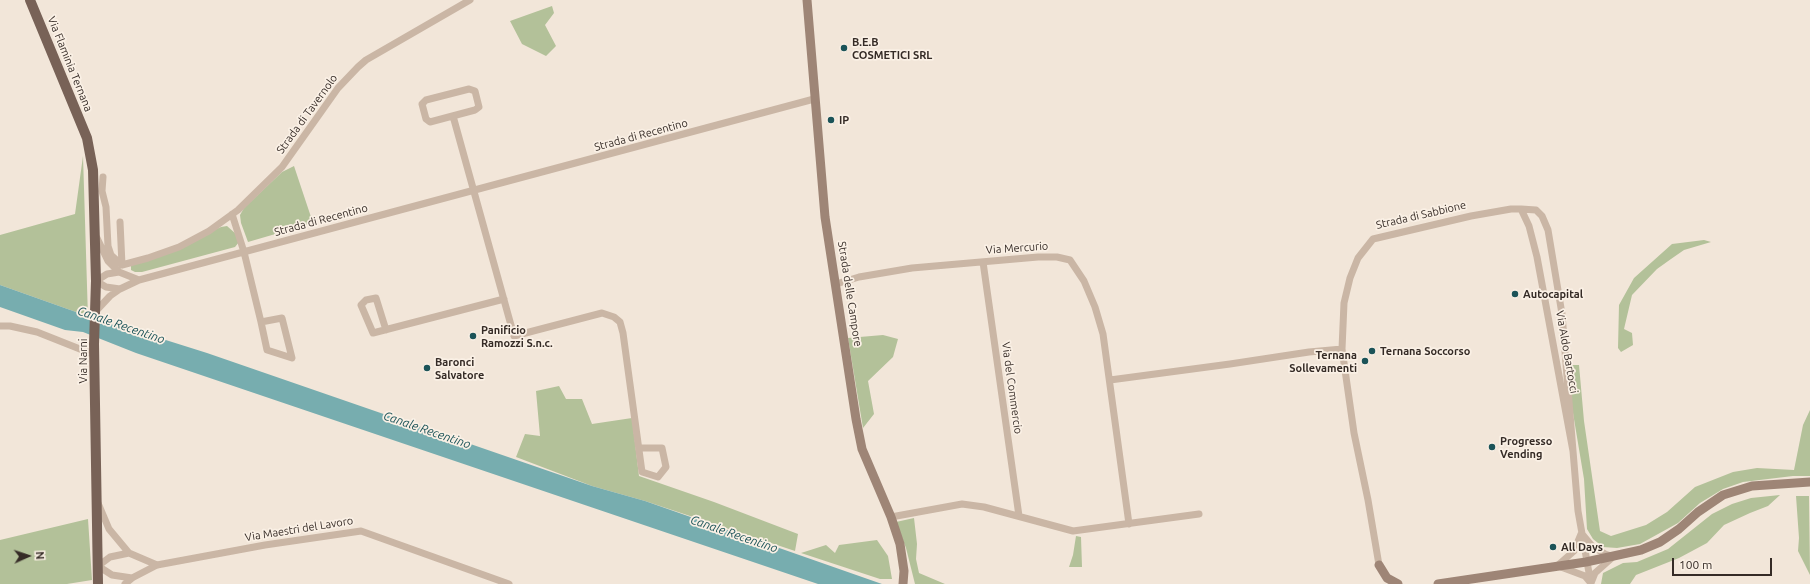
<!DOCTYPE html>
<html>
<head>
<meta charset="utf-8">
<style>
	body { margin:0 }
	#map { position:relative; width:1810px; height:584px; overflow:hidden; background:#f2e6d9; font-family:Ubuntu,sans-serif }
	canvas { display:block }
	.north { position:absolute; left:8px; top:536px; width:40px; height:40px; -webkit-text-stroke:3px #faf0e5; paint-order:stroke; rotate:87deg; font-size:11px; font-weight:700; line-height:16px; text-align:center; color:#352b26 }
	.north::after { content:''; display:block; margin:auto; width:14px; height:18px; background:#352b26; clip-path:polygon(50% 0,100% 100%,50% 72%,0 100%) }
	.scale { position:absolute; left:1672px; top:558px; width:100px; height:18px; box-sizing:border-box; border:2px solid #352b26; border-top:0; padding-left:5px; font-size:12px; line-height:14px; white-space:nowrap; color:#352b26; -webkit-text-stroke:3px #faf0e5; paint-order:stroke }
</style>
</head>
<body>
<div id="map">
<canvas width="1810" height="584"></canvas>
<div class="north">N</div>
<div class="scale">100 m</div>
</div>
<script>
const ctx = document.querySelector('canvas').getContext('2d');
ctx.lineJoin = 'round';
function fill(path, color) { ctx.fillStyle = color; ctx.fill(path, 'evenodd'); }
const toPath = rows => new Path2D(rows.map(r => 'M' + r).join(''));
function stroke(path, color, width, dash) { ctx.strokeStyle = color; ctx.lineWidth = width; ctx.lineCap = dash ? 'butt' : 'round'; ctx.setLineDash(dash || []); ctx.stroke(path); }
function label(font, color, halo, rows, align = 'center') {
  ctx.font = font + ' Ubuntu,sans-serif'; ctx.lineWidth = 3.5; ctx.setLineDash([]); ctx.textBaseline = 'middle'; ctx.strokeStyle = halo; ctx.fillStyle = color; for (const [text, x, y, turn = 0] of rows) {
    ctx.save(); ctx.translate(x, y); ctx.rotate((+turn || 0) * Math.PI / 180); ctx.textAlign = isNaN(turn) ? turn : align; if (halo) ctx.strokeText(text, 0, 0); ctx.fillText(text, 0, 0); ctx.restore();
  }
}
const green = toPath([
	[552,6,554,13,545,25,556,46,546,56,522,44,510,21],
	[83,156,88,318,76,312,0,285,0,235,75,214],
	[294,166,313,223,248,242,241,223,240,215,244,208,282,172],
	[227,226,236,234,239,242,235,247,142,272,135,272,131,270,131,266,134,264,221,227],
	[1704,240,1711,242,1684,250,1671,259,1657,269,1632,295,1624,329,1632,333,1633,345,1621,352,1618,348,1619,305,1634,278,1672,244],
	[883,335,898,339,893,357,868,381,874,414,863,428,848,338],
	[1569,365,1579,365,1584,421,1600,531,1611,536,1646,525,1667,512,1695,487,1733,472,1757,468,1794,470,1803,425,1810,410,1810,476,1793,476,1743,482,1723,489,1700,503,1678,523,1640,544,1617,548,1603,547,1593,539,1587,529,1584,479,1572,407],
	[559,386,566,399,582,399,592,424,632,418,639,476,714,502,798,534,795,551,645,501,592,486,516,457,525,434,540,436,536,391],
	[1780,495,1768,506,1750,513,1724,525,1707,543,1679,558,1636,575,1630,584,1601,584,1603,573,1623,563,1637,562,1668,549,1712,514,1732,504,1751,498],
	[1796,496,1809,496,1810,575,1798,551,1799,538],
	[914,518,917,544,916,559,919,573,945,584,915,584,906,548,896,522],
	[88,519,92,580,67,584,0,584,0,540],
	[1076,536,1081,537,1082,567,1069,567,1073,555],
	[877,540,888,556,892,579,880,579,801,553,826,545,835,553,839,545]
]);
const water = toPath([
	[0,285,76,312,88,318,153,336,207,353,592,486,645,501,882,584,818,584,136,353,83,332,65,330,0,307]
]);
const street = toPath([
	[469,89,475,91,479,107,475,110,430,122,426,119,422,104,426,100,469,89],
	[453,116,514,336,602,313,614,317,620,322,623,333,642,472,658,477,666,467,662,448,639,448],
	[103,177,102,191,106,207,108,246,111,255,122,265],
	[232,214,244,252,261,322,267,350,292,358,282,318,261,322],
	[120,222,122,265,148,258,179,247,209,231,238,210,282,167,338,88,358,67,366,60,470,0],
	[97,238,108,261,119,272,139,280],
	[983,262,1019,516],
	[119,272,107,274,96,281,106,287,120,289],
	[836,284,859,277,912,268,1038,257,1057,257,1070,260,1084,281,1095,307,1103,334,1129,524],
	[95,312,110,296,120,289,139,280,814,99],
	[0,326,10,326,37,332,95,355],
	[386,330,376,298,366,300,361,305,373,333,504,299],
	[1342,349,1344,303,1350,278,1358,258,1373,239,1471,216,1511,209,1521,209],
	[1110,380,1230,364,1309,352,1342,349,1354,433,1368,500,1379,565],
	[1573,451,1537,257,1529,226,1521,209,1536,210,1542,216,1548,230,1562,314,1573,451,1578,511,1591,584],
	[98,503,109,529,129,553,157,565],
	[891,517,962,504,984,507,1073,531,1199,514],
	[1582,534,1592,546,1605,554,1611,556],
	[129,553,110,557,98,566,112,575,132,578],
	[1557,566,1574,551,1581,534],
	[1561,567,1585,576,1590,582],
	[1591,583,1595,573,1613,557],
	[125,584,132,578,157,565,265,545,361,531,509,584]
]);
const secondary = toPath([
	[807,0,825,217,856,419,862,449,891,517,900,544,904,571,903,584],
	[1379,565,1387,578,1398,584],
	[1438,584,1586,562,1641,550,1660,542,1679,529,1698,512,1723,495,1752,486,1810,482]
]);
const primary = toPath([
	[30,0,87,138,93,170,96,281,94,344,98,584]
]);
const markers = [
	[844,48,4,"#1b5358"],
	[831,120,4,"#1b5358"],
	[1515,294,4,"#1b5358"],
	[473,336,4,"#1b5358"],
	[1372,351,4,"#1b5358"],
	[1365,361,4,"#1b5358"],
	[427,368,4,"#1b5358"],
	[1492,447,4,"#1b5358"],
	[1553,547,4,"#1b5358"]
];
const poiNames = [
	["B.E.B",852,42],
	["COSMETICI SRL",852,55],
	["IP",839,120],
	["Autocapital",1523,294],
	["Panificio",481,330],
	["Ramozzi S.n.c.",481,343],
	["Ternana Soccorso",1380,351],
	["Ternana",1357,355,"right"],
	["Sollevamenti",1357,368,"right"],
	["Baronci",435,362],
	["Salvatore",435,375],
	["Progresso",1500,441],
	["Vending",1500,454],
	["All Days",1561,547]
];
const streetNames = [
	["Via Flaminia Ternana",70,64,68],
	["Strada di Tavernolo",307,114,-54],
	["Strada di Recentino",641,135,-15],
	["Strada di Sabbione",1421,215,-13],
	["Strada di Recentino",321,220,-15],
	["Via Mercurio",1017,248,-4],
	["Strada delle Campore",850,294,81],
	["Via Aldo Bartocci",1567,352,80],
	["Via Narni",83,361,-90],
	["Via del Commercio",1012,388,82],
	["Via Maestri del Lavoro",299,529,-9]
];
const waterNames = [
	["Canale Recentino",121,325,19],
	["Canale Recentino",427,430,19],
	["Canale Recentino",734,534,19]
];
fill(green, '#b3c199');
fill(water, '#77adaf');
stroke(street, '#cab6a5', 7);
stroke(secondary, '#9e8576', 9);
stroke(primary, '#786257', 10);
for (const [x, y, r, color] of markers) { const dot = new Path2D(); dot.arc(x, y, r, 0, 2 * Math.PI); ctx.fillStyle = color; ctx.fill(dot); stroke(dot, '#faf0e5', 1.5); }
label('bold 11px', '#352b26', '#faf0e5', poiNames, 'left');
label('11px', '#352b26', '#faf0e5', streetNames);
label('italic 12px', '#1b5358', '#faf0e5', waterNames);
</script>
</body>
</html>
